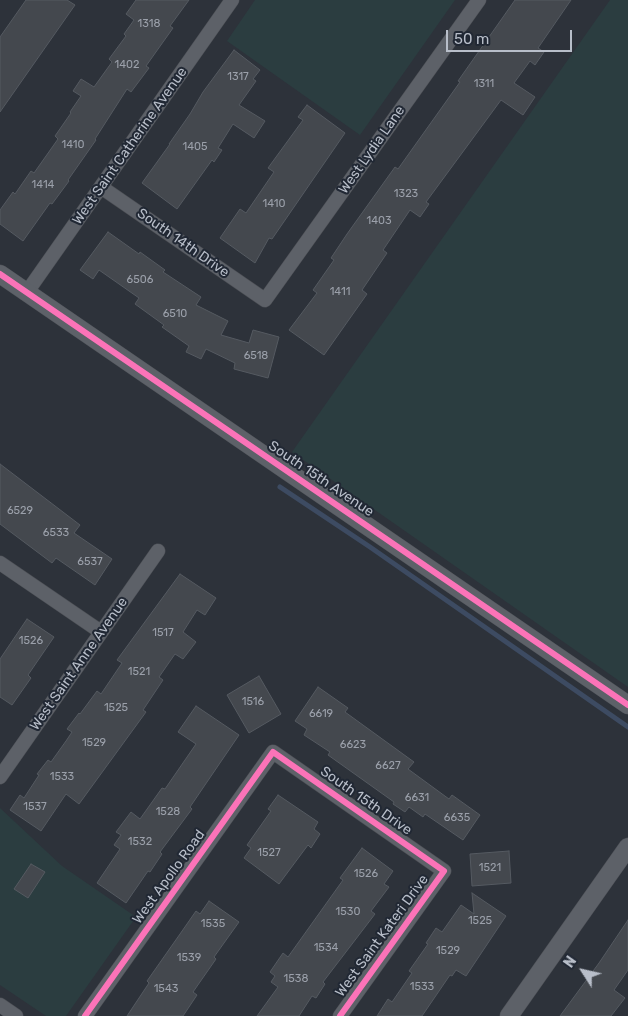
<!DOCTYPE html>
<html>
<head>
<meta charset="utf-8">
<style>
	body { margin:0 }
	#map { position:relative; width:628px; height:1016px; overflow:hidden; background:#2d323a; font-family:Rubik,sans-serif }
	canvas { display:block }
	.north { position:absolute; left:558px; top:946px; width:50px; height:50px; -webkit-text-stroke:4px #212834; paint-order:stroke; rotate:305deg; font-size:14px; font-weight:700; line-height:20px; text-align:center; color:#b8bec9 }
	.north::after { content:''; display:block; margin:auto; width:18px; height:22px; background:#b8bec9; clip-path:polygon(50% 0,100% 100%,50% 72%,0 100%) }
	.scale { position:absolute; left:446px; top:30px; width:126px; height:22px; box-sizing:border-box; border:2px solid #b8bec9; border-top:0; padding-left:6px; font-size:15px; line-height:18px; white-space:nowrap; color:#b8bec9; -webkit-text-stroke:4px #212834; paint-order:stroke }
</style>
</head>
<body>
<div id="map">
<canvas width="628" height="1016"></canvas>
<div class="north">N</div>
<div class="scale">50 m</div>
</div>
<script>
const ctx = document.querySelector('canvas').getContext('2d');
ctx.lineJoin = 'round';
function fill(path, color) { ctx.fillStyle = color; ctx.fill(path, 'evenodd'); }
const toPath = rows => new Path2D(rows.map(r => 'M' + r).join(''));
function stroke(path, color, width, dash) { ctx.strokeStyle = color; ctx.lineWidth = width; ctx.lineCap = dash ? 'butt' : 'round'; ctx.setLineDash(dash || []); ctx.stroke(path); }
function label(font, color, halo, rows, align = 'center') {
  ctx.font = font + ' Rubik,sans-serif'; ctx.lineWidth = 4; ctx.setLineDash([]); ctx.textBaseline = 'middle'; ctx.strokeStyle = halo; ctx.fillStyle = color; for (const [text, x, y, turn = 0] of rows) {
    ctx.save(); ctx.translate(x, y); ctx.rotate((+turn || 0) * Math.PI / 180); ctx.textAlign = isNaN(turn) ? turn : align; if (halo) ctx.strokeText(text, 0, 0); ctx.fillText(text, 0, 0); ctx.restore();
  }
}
const green = toPath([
	[255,0,455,0,360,135,227,41],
	[610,0,628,0,628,687,292,452],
	[0,808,62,866,136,917,66,1016,46,1016,0,985]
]);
const stream = toPath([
	[280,487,370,547,628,727]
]);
const building = toPath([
	[26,0,67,0,75,5,0,112,0,37,26,0],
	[136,0,189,0,170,26,173,28,146,66,149,68,131,92,127,89,95,139,96,140,68,180,69,181,52,204,50,203,23,241,0,224,0,210,13,192,15,194,31,171,34,173,58,139,55,136,71,113,70,112,81,96,73,91,81,79,94,87,112,62,109,59,126,36,124,34,134,20,126,14,136,0],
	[515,0,571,0,538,48,544,52,535,65,530,61,514,83,535,97,523,115,501,100,426,202,429,204,420,217,410,210,383,250,387,253,362,290,367,294,324,355,289,330,317,293,313,290,334,260,331,258,347,234,395,167,398,169,460,82,458,81,515,0],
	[234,50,260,70,253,79,256,81,239,105,265,121,254,138,233,124,218,148,222,150,214,162,212,160,177,209,142,183,170,144,169,144,190,114,203,92,234,50],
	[307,105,345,133,272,239,269,238,255,263,220,238,240,209,246,213,274,172,268,168,303,120,298,117,307,105],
	[108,232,139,254,140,252,165,270,163,272,201,297,196,305,228,321,221,335,249,343,253,330,279,337,268,378,234,369,235,363,206,349,201,359,186,352,189,346,162,327,164,325,135,304,139,298,99,270,93,279,80,270,108,232],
	[0,464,80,525,74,533,112,559,95,585,56,558,52,563,0,524,0,464],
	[180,574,216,598,205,615,197,610,183,632,196,642,183,659,175,654,159,677,163,680,143,710,146,712,79,804,66,794,41,831,10,810,20,795,24,798,39,775,37,774,48,760,51,762,66,741,72,732,67,729,79,713,80,714,97,691,101,694,122,663,117,660,180,574],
	[27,619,54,637,28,675,31,678,12,705,0,697,0,659,27,619],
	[259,676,281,714,249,733,227,695,259,676],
	[318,687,348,708,345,712,414,762,408,769,449,799,452,795,480,815,463,840,425,814,423,817,409,807,405,812,393,804,394,802,328,755,330,752,304,735,307,729,295,721,318,687],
	[196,706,239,735,190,807,192,809,160,852,162,854,150,872,148,871,126,903,97,883,120,849,114,845,121,835,116,832,131,812,140,819,162,788,165,789,196,744,178,732,196,706],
	[278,795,318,822,314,829,320,834,311,848,308,845,279,884,244,858,251,848,247,845,271,811,268,809,278,795],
	[362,848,393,871,384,884,389,887,371,911,375,914,323,982,325,984,316,998,312,996,299,1016,257,1016,278,987,271,982,275,976,270,972,283,953,288,957,343,880,340,878,362,848],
	[509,851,511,883,472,886,470,854,509,851],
	[31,864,45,872,28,898,14,889,31,864],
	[472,893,506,916,466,976,456,970,452,976,450,975,422,1016,377,1016,388,999,392,1002,412,973,409,971,428,944,426,943,436,928,442,932,461,905,474,914,472,893],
	[209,901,239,922,214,957,216,959,193,992,197,995,183,1016,127,1016,149,983,147,981,180,934,196,911,200,914,209,901],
	[628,920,628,970,614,990,625,998,611,1016,560,1016,599,963,628,920]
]);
const minor = toPath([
	[101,187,265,300,479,0],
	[27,292,232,0],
	[0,563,101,632],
	[0,777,158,551],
	[0,1005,16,1016],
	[85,1016,273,752,444,871,340,1016]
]);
const tertiary = toPath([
	[0,274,628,705],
	[509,1016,628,847]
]);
const cycleway = toPath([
	[0,274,628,705],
	[85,1016,273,752,444,871,340,1016]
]);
const numberNames = [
	["1318",149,24],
	["1402",127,65],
	["1317",238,77],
	["1311",484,84],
	["1410",73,145],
	["1405",195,147],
	["1414",43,185],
	["1323",406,194],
	["1410",274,204],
	["1403",379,221],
	["6506",140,280],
	["1411",340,292],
	["6510",175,314],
	["6518",256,356],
	["6529",20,511],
	["6533",56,533],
	["6537",90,562],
	["1517",163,633],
	["1526",31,641],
	["1521",139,672],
	["1516",253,702],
	["1525",116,708],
	["6619",321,714],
	["1529",94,743],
	["6623",353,745],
	["6627",388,766],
	["1533",62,777],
	["6631",417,798],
	["1537",35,807],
	["1528",168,812],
	["6635",457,818],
	["1532",140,842],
	["1527",269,853],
	["1521",490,868],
	["1526",366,874],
	["1530",348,912],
	["1525",480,921],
	["1535",213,924],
	["1534",326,948],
	["1529",448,951],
	["1539",189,958],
	["1538",296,979],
	["1533",422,987],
	["1543",166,989]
];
const streetNames = [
	["West Saint Catherine Avenue",130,146,-55],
	["West Lydia Lane",372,150,-55],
	["South 14th Drive",183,243,35],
	["South 15th Avenue",321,479,34],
	["West Saint Anne Avenue",79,664,-55],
	["South 15th Drive",366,801,35],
	["West Apollo Road",169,877,-54],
	["West Saint Kateri Drive",382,936,-54]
];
fill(green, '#2b3d40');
stroke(stream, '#3d4b62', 5);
fill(building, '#44484e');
stroke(building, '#555a61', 1);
stroke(minor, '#4b4e54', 15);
stroke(tertiary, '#4b4e54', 19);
stroke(minor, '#5d6168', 14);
stroke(tertiary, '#5d6168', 18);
stroke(cycleway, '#fb73b8', 6);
label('11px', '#9ba0aa', null, numberNames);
label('14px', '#b8bec9', '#212834', streetNames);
</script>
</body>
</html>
